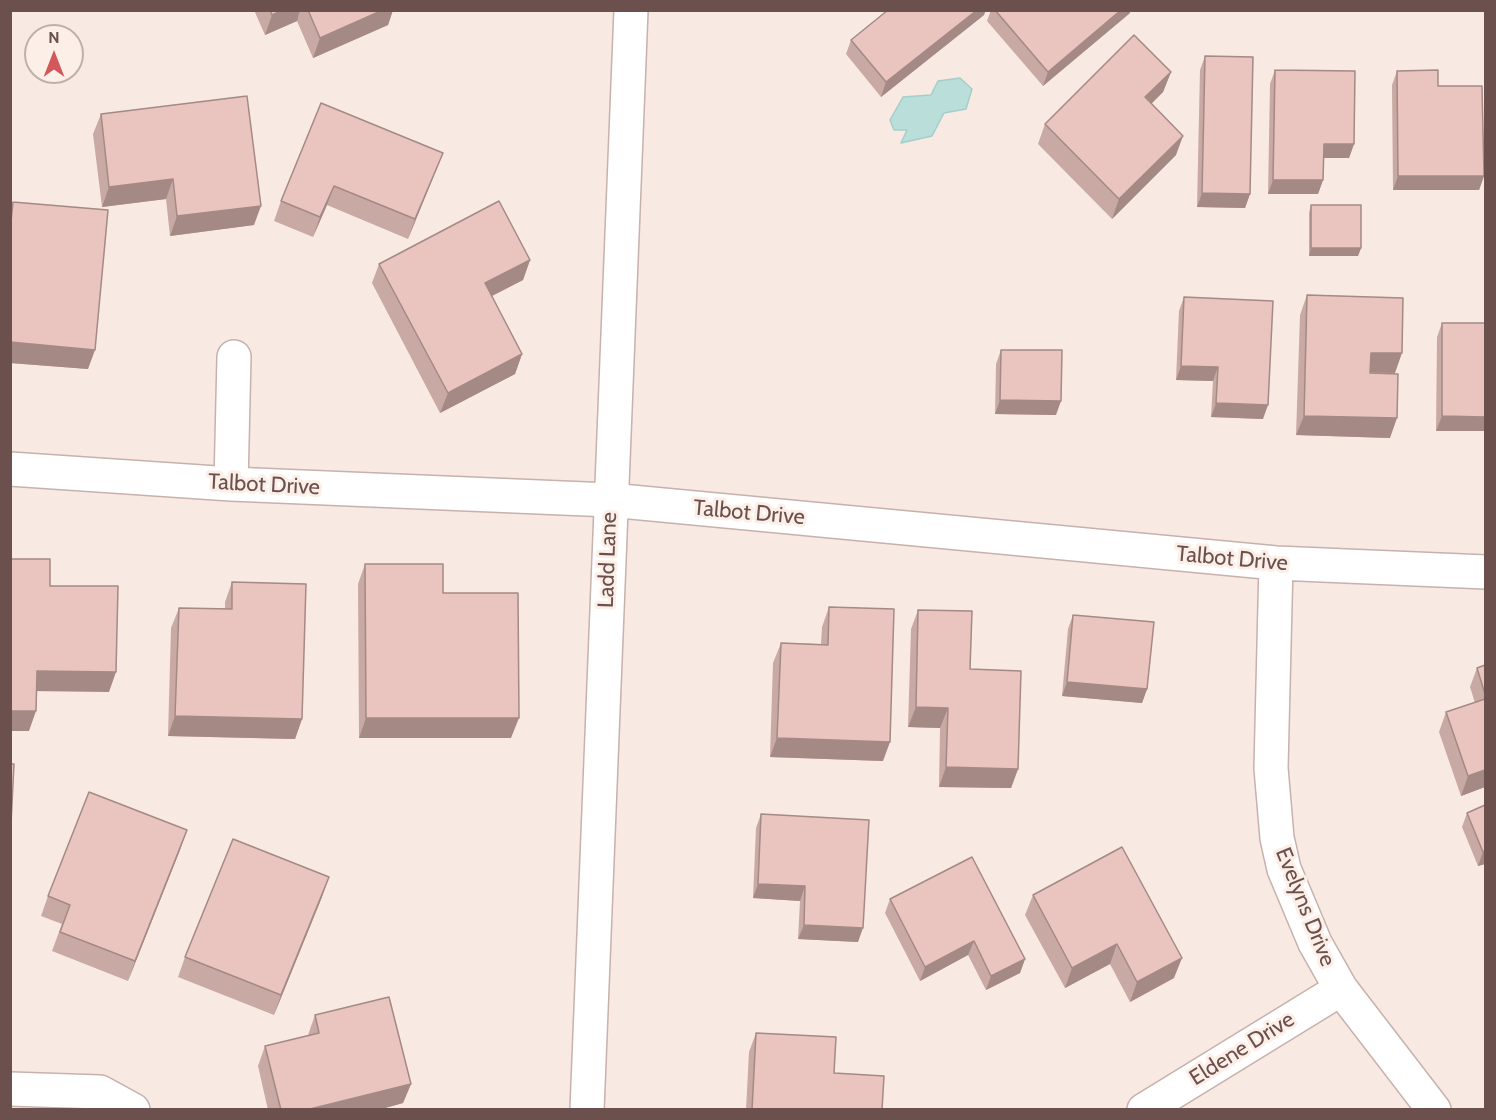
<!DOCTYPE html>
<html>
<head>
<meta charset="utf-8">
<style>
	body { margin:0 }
	#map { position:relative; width:1496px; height:1120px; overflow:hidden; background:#f8eae2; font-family:Cabin,sans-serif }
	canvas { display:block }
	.frame { position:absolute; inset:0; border:12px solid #6c504d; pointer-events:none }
	.north { position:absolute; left:24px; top:24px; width:60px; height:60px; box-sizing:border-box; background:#fcefe8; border:2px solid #c2afaa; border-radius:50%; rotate:0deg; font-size:16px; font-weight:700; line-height:24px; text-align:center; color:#6c504d }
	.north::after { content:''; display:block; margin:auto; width:21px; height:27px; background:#d2585c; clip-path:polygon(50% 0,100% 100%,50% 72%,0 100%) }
</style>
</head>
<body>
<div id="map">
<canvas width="1496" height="1120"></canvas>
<div class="frame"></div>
<div class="north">N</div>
</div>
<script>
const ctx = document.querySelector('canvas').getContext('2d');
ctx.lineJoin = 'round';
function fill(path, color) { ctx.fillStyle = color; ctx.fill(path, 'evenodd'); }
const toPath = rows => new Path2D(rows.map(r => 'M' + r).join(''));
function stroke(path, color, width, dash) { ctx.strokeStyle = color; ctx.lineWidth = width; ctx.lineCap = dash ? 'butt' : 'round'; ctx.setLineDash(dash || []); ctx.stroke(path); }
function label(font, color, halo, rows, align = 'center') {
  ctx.font = font + ' Cabin,sans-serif'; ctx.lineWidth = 6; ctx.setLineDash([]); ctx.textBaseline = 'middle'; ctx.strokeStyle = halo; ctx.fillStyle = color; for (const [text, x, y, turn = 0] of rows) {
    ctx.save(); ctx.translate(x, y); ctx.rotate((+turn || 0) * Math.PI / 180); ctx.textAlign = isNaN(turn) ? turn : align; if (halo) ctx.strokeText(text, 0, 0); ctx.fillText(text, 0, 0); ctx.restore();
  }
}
const water = toPath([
	[960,78,972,89,966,109,944,113,932,136,901,143,907,130,894,130,890,120,903,97,931,95,938,81,960,78]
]);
const minor = toPath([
	[10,469,231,484,610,500,1276,563,1486,572],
	[231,484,234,357],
	[1276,563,1271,768,1277,838,1284,869,1315,943,1341,989,1434,1110],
	[10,1089,100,1092,133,1110],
	[1144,1110,1341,989]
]);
const tertiary = toPath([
	[587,1110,631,10]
]);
const wall = toPath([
	[254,10,393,10,388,25,313,58,297,21,265,35],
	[991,10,1130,10,1130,13,1043,86,987,21],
	[984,15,881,97,846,54,851,40],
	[1205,56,1250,194,1245,208,1197,207,1200,70],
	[1275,70,1354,144,1349,158,1324,158,1323,180,1318,194,1268,194,1270,84],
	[1397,71,1438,86,1484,176,1479,190,1393,190,1392,85],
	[1171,72,1163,92,1151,104,1176,155,1112,219,1038,144,1045,124],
	[101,114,254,225,170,236,166,199,102,207,93,134],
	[443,153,408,239,327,205,313,237,274,221,281,201],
	[13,202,88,369,10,363,10,208],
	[1311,205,1361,248,1358,256,1309,256,1309,213],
	[530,260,523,280,492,296,522,354,515,374,440,413,372,283,379,264],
	[1307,295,1395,373,1370,373,1390,438,1296,435,1300,315],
	[1184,297,1263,419,1211,417,1213,381,1176,380,1179,311],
	[1442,323,1485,323,1485,431,1436,431,1437,337],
	[1001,350,1056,415,995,414,996,364],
	[365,564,443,593,511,738,359,738,358,584],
	[232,582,302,719,295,739,168,736,171,628,179,608,225,609,225,602],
	[829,607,883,761,770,757,773,663,781,643,821,644,822,627],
	[918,610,970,669,1018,769,1011,788,939,787,940,728,908,727,911,629],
	[1073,615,1147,689,1142,703,1062,696,1068,629],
	[1485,665,1485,787,1461,796,1439,732,1446,712,1475,703,1470,687,1477,668],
	[1485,805,1485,864,1478,866,1462,827,1467,813],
	[761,814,858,942,798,939,800,901,753,898,756,828],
	[180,850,128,981,52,951,62,924,41,916,48,896],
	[1033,895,1174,978,1130,1002,1110,964,1065,988,1025,915],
	[322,897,274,1015,178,977,185,957],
	[890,899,1025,959,1020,973,986,990,968,955,920,981,885,913],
	[315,1015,411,1084,403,1103,378,1110,268,1110,258,1066,265,1046,308,1035],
	[756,1033,834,1073,882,1110,746,1110,749,1052]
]);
const shadedWall = toPath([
	[283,10,300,10,297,21,265,35,272,15],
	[383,10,393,10,388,25,313,58,320,38],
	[977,10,986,10,984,15,881,97,886,82],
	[1121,10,1130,10,1130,13,1043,86,1048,72],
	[1171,72,1163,92,1138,117,1145,97],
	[1183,136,1176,155,1112,219,1119,199],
	[1324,144,1354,144,1349,158,1319,158],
	[443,153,435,173,408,239,415,219],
	[1398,176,1484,176,1479,190,1393,190],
	[173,179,166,199,102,207,109,187],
	[1273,180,1323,180,1318,194,1268,194],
	[334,186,327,205,313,237,320,217],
	[1202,193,1250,194,1245,208,1197,207],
	[261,206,254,225,170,236,177,216],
	[1311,248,1361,248,1358,256,1309,256],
	[530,260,523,280,478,303,485,283],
	[10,342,95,350,88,369,10,363],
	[1371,353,1402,353,1395,373,1364,372],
	[522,354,515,374,440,413,448,393],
	[1181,366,1218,367,1213,381,1176,380],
	[1000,400,1061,401,1056,415,995,414],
	[1216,403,1268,405,1263,419,1211,417],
	[1304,416,1397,418,1390,438,1296,435],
	[1442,416,1485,417,1485,431,1436,431],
	[37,671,116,672,109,692,29,691],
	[1067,682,1147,689,1142,703,1062,696],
	[916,707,948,708,940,728,908,727],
	[10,711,36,711,29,731,10,731],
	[175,716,302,719,295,739,168,736],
	[366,718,519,718,511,738,359,738],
	[777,738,890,742,883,761,770,757],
	[946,767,1018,769,1011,788,939,787],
	[1485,770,1485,787,1461,796,1468,776],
	[187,830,180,850,128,981,135,961],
	[1485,851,1485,864,1478,866,1483,852],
	[329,877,322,897,274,1015,281,995],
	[758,884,805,886,800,901,753,898],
	[804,925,863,928,858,942,798,939],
	[974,941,968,955,920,981,925,967],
	[1117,944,1110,964,1065,988,1072,968],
	[1182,958,1174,978,1130,1002,1137,982],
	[1025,959,1020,973,986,990,991,976],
	[411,1084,403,1103,378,1110,306,1110]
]);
const building = toPath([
	[270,10,283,10,272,15,270,10],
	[308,10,383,10,320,38,308,10],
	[888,10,977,10,886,82,851,40,888,10],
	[995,10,1121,10,1048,72,995,10],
	[1134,35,1171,72,1145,97,1183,136,1119,199,1045,124,1134,35],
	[1205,56,1253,57,1250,194,1202,193,1205,56],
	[1275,70,1355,71,1354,144,1324,144,1323,180,1273,180,1275,70],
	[1438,70,1438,86,1482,86,1484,176,1398,176,1397,71,1438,70],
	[247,96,261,206,177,216,173,179,109,187,101,114,247,96],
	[321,103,443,153,415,219,334,186,320,217,281,201,321,103],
	[499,201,530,260,485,283,522,354,448,393,379,264,499,201],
	[13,202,108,210,95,350,10,342,10,231,13,202],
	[1311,205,1361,205,1361,248,1311,248,1311,205],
	[1307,295,1403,298,1402,353,1371,353,1370,373,1398,374,1397,418,1304,416,1307,295],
	[1184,297,1273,301,1268,405,1216,403,1218,367,1181,366,1184,297],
	[1442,323,1485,323,1485,417,1442,416,1442,323],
	[1001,350,1062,350,1061,401,1000,400,1001,350],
	[10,559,50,559,50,586,118,586,116,672,37,671,36,711,10,711,10,559],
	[365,564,443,564,443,593,518,593,519,718,366,718,365,564],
	[232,582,306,584,302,719,175,716,179,608,232,609,232,582],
	[829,607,894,609,890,742,777,738,781,643,828,645,829,607],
	[918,610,972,611,970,669,1021,671,1018,769,946,767,948,708,916,707,918,610],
	[1073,615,1154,622,1147,689,1067,682,1073,615],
	[1485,665,1485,694,1477,668,1485,665],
	[1485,699,1485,770,1468,776,1446,712,1485,699],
	[10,764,14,764,10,844,10,764],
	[89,792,187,830,135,961,60,932,70,905,48,896,89,792],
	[1485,805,1485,851,1483,852,1467,813,1485,805],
	[761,814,869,820,863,928,804,925,805,886,758,884,761,814],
	[233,839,329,877,281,995,185,957,233,839],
	[1122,847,1182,958,1137,982,1117,944,1072,968,1033,895,1122,847],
	[972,857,1025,959,991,976,974,941,925,967,890,899,972,857],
	[389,997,411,1084,306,1110,281,1110,265,1046,319,1033,315,1015,389,997],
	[756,1033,836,1037,834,1073,884,1076,882,1110,752,1110,756,1033]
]);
const streetNames = [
	["Talbot Drive",264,485,3],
	["Talbot Drive",749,513,5],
	["Talbot Drive",1232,559,5],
	["Ladd Lane",608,560,-88],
	["Evelyns Drive",1305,907,68],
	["Eldene Drive",1242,1049,-32]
];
fill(water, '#badeda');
stroke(water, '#a2cfca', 1.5);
stroke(minor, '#c7b1ac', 36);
stroke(tertiary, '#c7b1ac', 36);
stroke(minor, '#fff', 33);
stroke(tertiary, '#fff', 33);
fill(wall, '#c9a9a3');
fill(shadedWall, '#a48985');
fill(building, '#eac4be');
stroke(building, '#a48985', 1.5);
label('22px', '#6c504d', '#fcefe8', streetNames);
</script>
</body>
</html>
